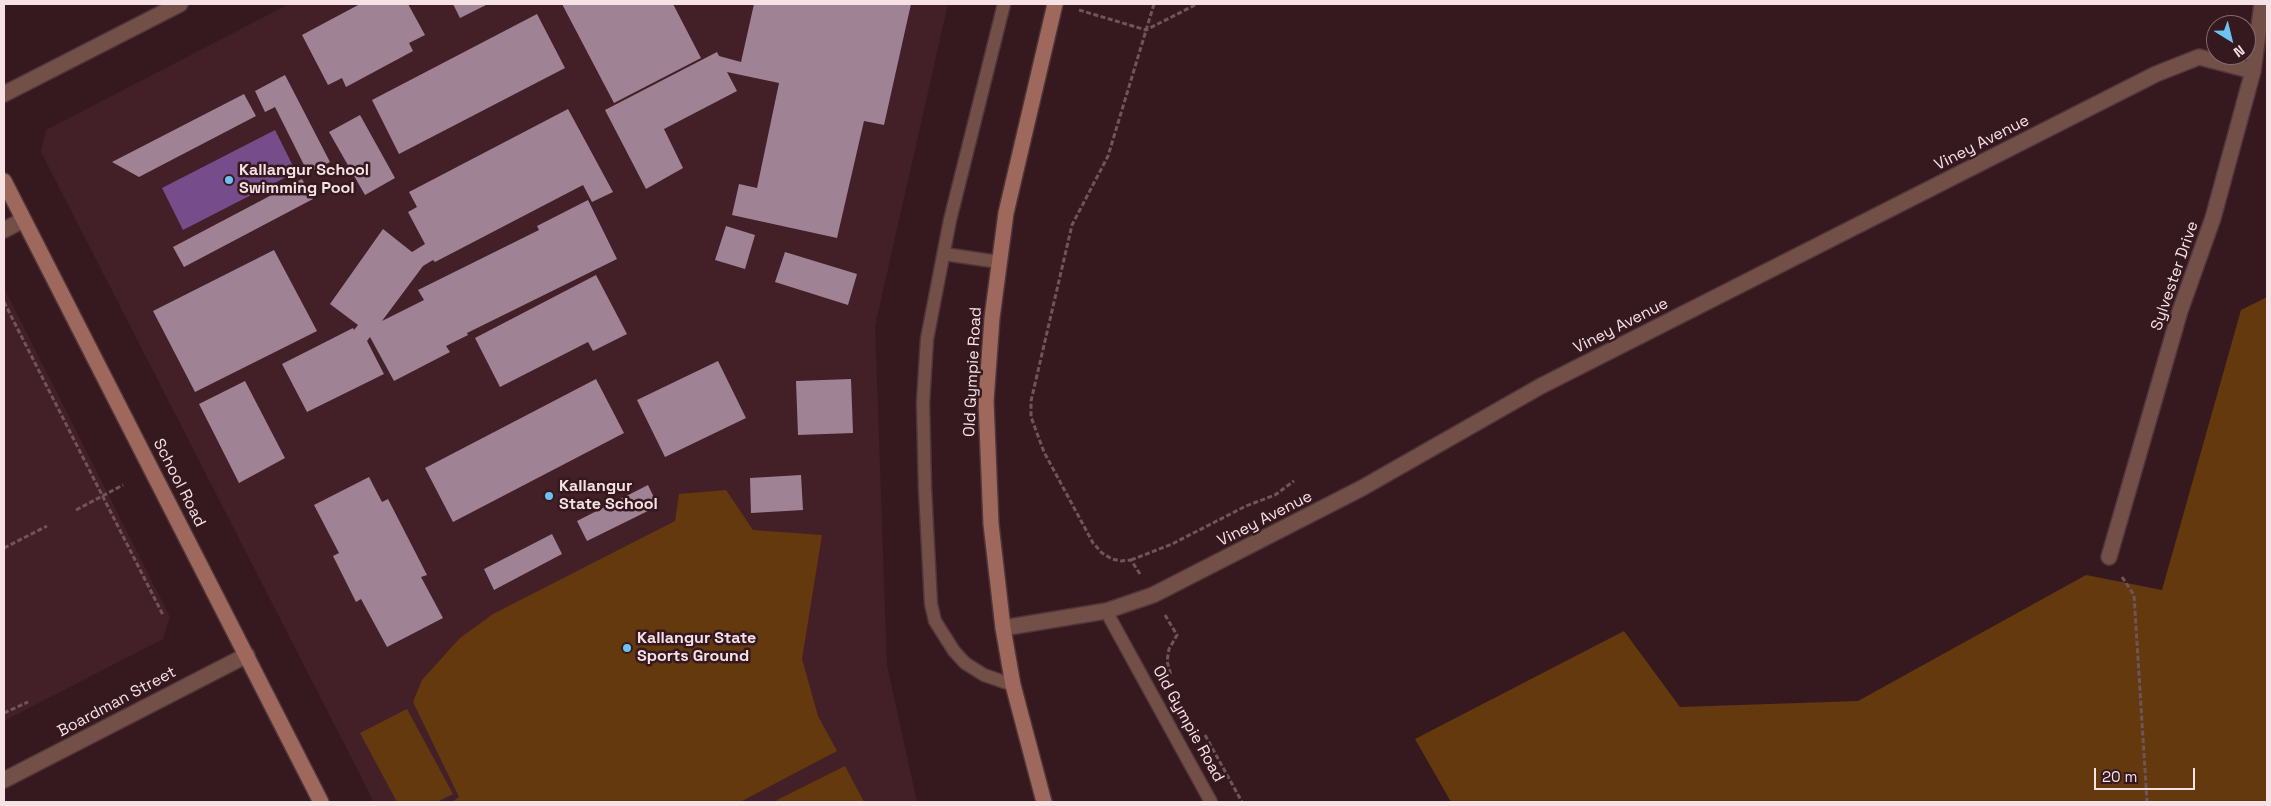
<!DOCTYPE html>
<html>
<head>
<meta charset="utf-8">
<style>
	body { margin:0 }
	#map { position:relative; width:2271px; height:806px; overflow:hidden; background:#35191f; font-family:"Space Grotesk",sans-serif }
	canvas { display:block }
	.frame { position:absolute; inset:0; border:5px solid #f6e1e4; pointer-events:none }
	.north { position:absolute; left:2206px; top:15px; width:50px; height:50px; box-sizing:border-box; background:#35191f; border:1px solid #82696e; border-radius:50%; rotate:144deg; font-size:14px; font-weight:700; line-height:20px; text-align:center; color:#f6e1e4 }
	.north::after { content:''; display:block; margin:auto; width:18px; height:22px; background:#6dc2f3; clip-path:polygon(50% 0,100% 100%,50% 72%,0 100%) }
	.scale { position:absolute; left:2094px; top:768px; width:101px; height:22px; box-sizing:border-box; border:2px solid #f6e1e4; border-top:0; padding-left:6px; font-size:15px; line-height:18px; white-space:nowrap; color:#f6e1e4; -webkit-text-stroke:4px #35191f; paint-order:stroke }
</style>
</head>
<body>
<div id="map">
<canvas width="2271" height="806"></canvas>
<div class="frame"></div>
<div class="north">N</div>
<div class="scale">20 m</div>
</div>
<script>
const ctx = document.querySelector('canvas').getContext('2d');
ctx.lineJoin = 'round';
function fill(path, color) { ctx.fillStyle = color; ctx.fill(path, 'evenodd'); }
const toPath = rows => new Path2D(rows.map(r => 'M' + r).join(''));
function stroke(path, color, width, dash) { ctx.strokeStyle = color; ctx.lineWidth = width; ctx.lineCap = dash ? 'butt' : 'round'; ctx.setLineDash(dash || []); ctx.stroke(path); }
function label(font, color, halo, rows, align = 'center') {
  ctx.font = font + ' "Space Grotesk",sans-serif'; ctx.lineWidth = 5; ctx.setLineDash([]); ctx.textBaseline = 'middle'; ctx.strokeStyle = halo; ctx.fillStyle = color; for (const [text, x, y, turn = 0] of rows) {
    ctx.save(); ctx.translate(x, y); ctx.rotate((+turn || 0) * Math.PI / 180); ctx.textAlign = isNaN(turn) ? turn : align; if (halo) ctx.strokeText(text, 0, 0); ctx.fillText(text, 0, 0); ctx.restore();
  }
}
const built = toPath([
	[289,4,948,4,875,326,887,665,917,802,374,802,41,152,46,130],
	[4,288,170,617,163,639,4,721]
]);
const green = toPath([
	[2267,297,2267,802,1451,802,1415,739,1624,631,1680,707,1858,701,2086,575,2162,590,2241,310],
	[726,490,753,530,822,535,802,659,818,716,837,751,740,802,452,802,459,797,413,702,422,680,460,638,493,614,675,521,679,494],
	[407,709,453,794,437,802,397,802,360,733],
	[845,766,864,802,778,802,777,800]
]);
const water = toPath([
	[275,130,296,172,183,230,162,188]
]);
const building = toPath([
	[360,4,408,4,425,35,409,43,413,51,346,87,342,78,328,85,302,35],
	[453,4,488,4,460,18],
	[562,4,673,4,701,58,614,103],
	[754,4,911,4,884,125,864,121,837,238,732,215,739,184,757,188,779,83,727,72,737,91,664,129,683,168,646,189,605,110,717,52,719,56,741,62],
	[537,14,565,68,399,154,372,100],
	[285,75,330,162,308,173,275,107,265,112,255,91],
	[244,94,256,116,139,177,112,162],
	[568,109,613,192,592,202,583,185,435,262,433,260,423,266,382,321,424,300,418,290,539,230,537,226,588,200,617,259,467,333,468,335,446,346,450,352,394,381,370,337,367,341,384,374,307,412,282,364,353,328,354,330,358,325,330,304,383,229,412,252,425,244,408,212,417,207,409,192],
	[360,115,395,178,365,195,329,132],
	[302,179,313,199,184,267,173,247],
	[726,226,755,235,745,269,715,260],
	[274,250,317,331,195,392,153,311],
	[785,252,857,274,848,305,775,282],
	[596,275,627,334,593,351,588,342,500,387,475,338],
	[718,361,746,418,665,457,637,400],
	[596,379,624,433,453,522,425,468],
	[851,379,853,433,798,435,796,381],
	[245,381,285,458,239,483,199,404],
	[801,475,803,510,751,513,750,478],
	[369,477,382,502,388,499,427,575,421,577,443,618,387,647,361,599,356,602,333,556,339,553,314,505],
	[648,485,658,506,587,541,577,521],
	[552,534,562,554,494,590,484,569]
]);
const path = toPath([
	[1079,10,1146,30,1197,4],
	[4,302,163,615],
	[76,510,123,485],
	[4,548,47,526],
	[1131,560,1172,544,1246,506,1275,495,1294,481],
	[1140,574,1131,560,1121,561,1112,559,1102,553,1093,543,1044,452,1031,417,1031,401,1072,225,1108,156,1154,4],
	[2122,577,2134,595,2147,802],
	[1165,615,1177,635,1169,649,1167,661,1171,675],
	[4,713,28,702],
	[1205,735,1242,802]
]);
const lane = toPath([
	[1004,4,950,220,927,339,923,403,925,489,931,604,935,621,954,651,965,663,984,675,1013,685],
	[944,254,999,262],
	[1106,611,1211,802]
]);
const street = toPath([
	[4,94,180,4],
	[4,230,23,220],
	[2109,557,2180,311,2213,218,2253,71,2262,4],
	[1003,628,1106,611,1153,595,1362,488,1541,386,2156,74,2199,57,2253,71],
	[4,780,247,655]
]);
const secondary = toPath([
	[4,181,321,802],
	[1044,802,1013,685,1003,628,991,524,986,401,992,318,1006,213,1055,4]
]);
const markers = [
	[229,180,5,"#6dc2f3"],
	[549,496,5,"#6dc2f3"],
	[627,648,5,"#6dc2f3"]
];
const streetNames = [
	["Viney Avenue",1982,143,-27],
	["Sylvester Drive",2175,276,-71],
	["Viney Avenue",1621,326,-27],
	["Old Gympie Road",973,372,-87],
	["School Road",179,483,63],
	["Viney Avenue",1265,519,-27],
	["Boardman Street",117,702,-28],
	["Old Gympie Road",1188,724,61]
];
const poiNames = [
	["Kallangur School",239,171],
	["Swimming Pool",239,189],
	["Kallangur",559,487],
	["State School",559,505],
	["Kallangur State",637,639],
	["Sports Ground",637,657]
];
fill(built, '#432028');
fill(green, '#64390e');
fill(water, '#764c8a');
fill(building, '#a08295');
stroke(lane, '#50353b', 15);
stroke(street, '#50353b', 18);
stroke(secondary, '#50353b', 18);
stroke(path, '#6f555a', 3, [5, 2.5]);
stroke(lane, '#725048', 12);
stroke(street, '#725048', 15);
stroke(secondary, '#9e685c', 15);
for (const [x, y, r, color] of markers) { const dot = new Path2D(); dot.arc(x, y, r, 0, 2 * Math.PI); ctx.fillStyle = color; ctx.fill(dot); stroke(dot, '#35191f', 2); }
label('16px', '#f6e1e4', '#35191f', streetNames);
label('bold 16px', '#f6e1e4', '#35191f', poiNames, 'left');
</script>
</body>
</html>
